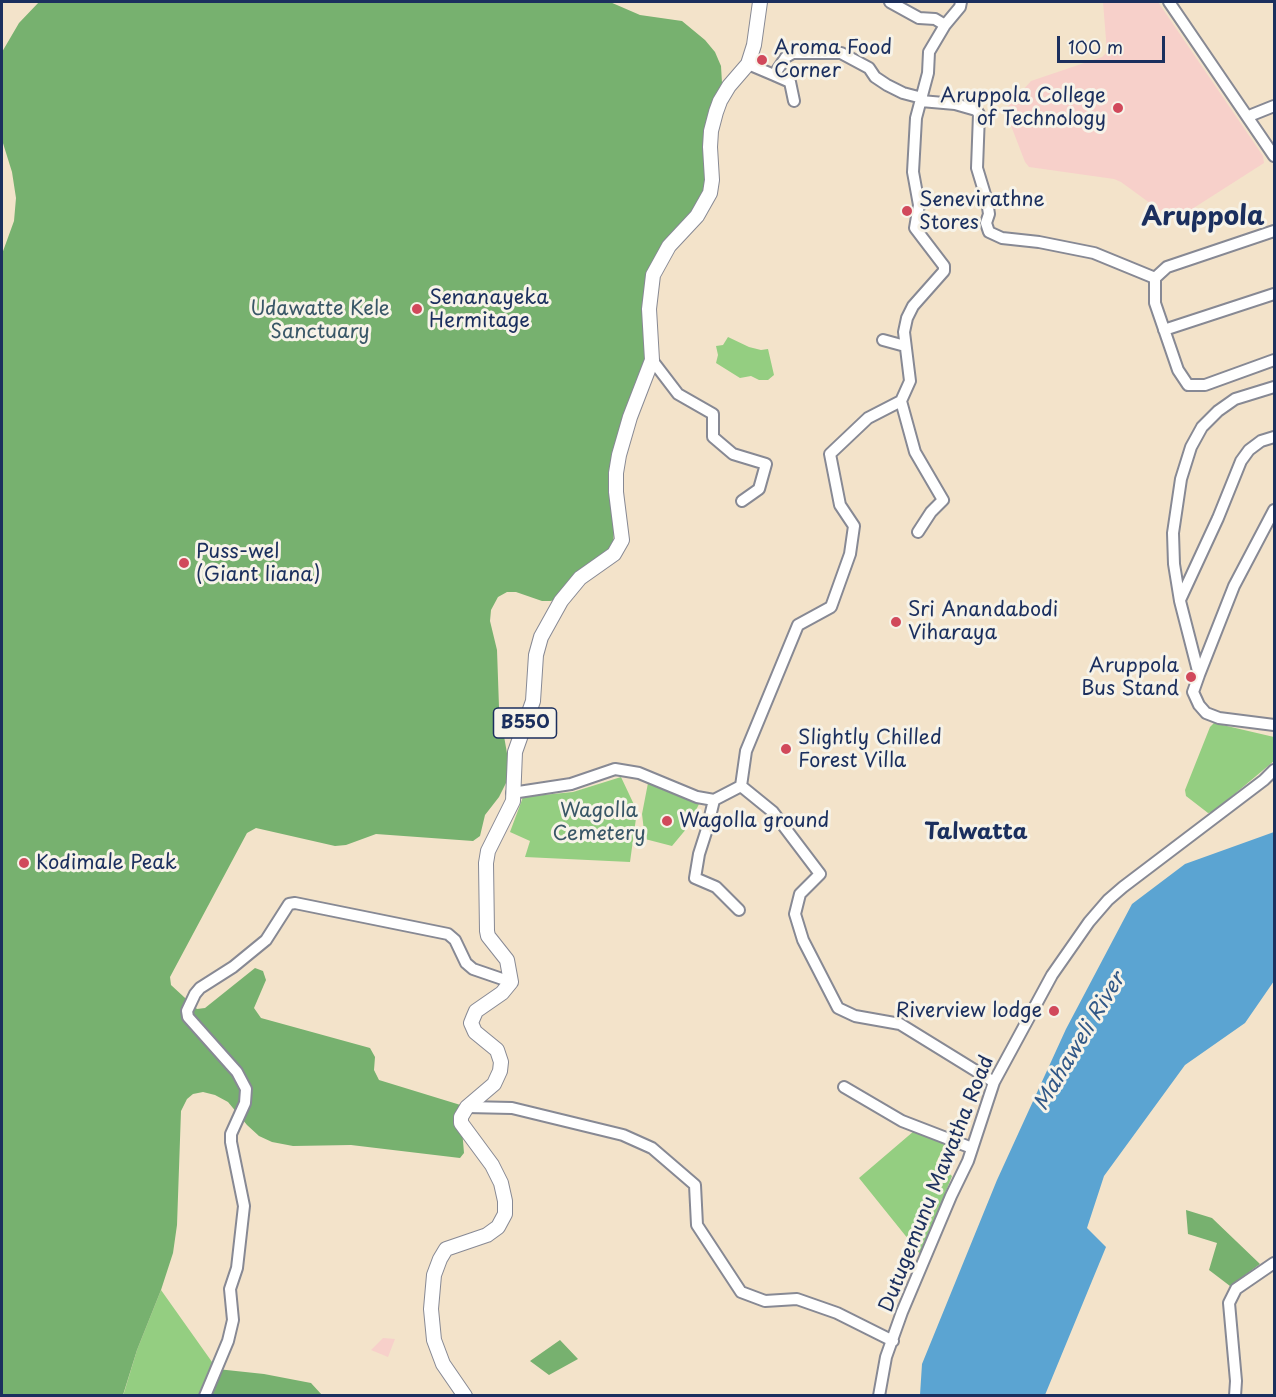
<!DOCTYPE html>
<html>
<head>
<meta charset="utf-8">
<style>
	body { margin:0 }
	#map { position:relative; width:1276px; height:1397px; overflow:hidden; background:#f3e3ca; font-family:"Playpen Sans",sans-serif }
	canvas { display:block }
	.frame { position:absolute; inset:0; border:3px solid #1b2f5e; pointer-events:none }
	.scale { position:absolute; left:1057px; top:36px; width:108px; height:27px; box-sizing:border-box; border:3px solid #1b2f5e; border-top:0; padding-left:8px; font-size:18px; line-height:21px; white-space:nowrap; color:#1b2f5e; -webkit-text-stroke:4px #f7f3e8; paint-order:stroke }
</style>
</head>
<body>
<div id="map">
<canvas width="1276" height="1397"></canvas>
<div class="frame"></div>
<div class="scale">100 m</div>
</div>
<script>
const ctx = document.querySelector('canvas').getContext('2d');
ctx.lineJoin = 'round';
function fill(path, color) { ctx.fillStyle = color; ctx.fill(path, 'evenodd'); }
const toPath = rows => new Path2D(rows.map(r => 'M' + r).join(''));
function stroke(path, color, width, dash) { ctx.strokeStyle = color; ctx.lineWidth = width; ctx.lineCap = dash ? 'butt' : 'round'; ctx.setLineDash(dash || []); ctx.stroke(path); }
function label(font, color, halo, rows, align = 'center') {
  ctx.font = font + ' "Playpen Sans",sans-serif'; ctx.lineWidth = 6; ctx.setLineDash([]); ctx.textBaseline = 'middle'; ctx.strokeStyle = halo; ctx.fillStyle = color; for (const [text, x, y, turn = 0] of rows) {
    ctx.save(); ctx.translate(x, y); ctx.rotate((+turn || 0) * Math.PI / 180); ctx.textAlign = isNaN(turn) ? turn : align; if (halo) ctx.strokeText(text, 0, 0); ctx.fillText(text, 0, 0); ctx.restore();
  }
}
const built = toPath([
	[1103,2,1158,2,1263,156,1264,163,1178,218,1169,217,1121,182,1114,179,1029,167,1025,162,1005,110,1031,81,1102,57,1107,52],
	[383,1338,395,1339,388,1357,371,1350]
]);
const green = toPath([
	[728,337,749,347,761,350,768,349,774,375,768,380,759,380,751,376,740,378,716,363,718,355,716,346,723,345],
	[1214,723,1274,737,1274,761,1213,812,1208,813,1186,796,1185,790,1210,727],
	[621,777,637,811,630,862,525,857,530,841,510,832,523,797,573,792],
	[648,783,700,802,687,828,672,846,645,839,642,814],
	[914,1131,946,1142,936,1163,952,1176,921,1255,859,1178],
	[161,1290,217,1369,205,1395,123,1396,137,1350]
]);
const forest = toPath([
	[39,2,610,2,640,15,682,21,705,40,715,52,721,66,722,83,716,101,702,202,660,260,646,373,621,428,613,545,559,597,551,601,542,601,516,592,507,592,498,597,491,610,490,621,497,650,499,707,509,765,507,781,499,797,485,815,480,836,473,841,376,834,346,845,335,846,256,828,247,833,170,977,171,985,197,1009,205,1008,255,968,263,971,266,980,254,1008,261,1018,370,1048,375,1057,374,1070,379,1080,467,1107,461,1117,464,1153,460,1158,351,1145,293,1146,272,1142,259,1136,247,1125,228,1102,215,1095,203,1092,193,1094,187,1099,181,1111,177,1225,173,1253,161,1290,137,1350,123,1395,2,1395,2,254,14,221,16,198,12,172,2,140,2,52,19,23],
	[1186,1210,1212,1218,1260,1264,1230,1286,1209,1270,1217,1243,1188,1234],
	[560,1340,578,1359,549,1375,530,1361],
	[217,1369,264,1374,311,1383,322,1395,205,1396]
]);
const water = toPath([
	[1274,832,1274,981,1245,1023,1185,1065,1104,1176,1087,1228,1106,1247,1045,1395,920,1395,922,1364,997,1180,1066,1029,1132,904,1185,864]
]);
const minor = toPath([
	[890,2,919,18,935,19,945,25],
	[1169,2,1274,156],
	[748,64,774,75,786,57,793,53,841,53,869,68,875,77,887,85,903,93,922,98],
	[774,75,790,82,794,101],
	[921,101,955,104,976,110,979,114,977,168,987,201,989,214,986,223,989,232,1002,238,1039,242,1094,253,1155,278],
	[1249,116,1274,106],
	[1274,231,1167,267,1155,278,1155,303,1178,370,1188,385,1205,385,1274,360],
	[1164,330,1274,294],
	[883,340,905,346],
	[652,360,678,394,713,414,713,437,733,454,766,464,759,489,742,501],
	[1274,387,1235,399,1218,411,1202,427,1191,447,1181,479,1173,533,1174,564,1180,601,1199,675,1193,692,1199,705,1206,713,1219,718,1274,725],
	[918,532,931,512,943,500,915,452,901,401,910,381,904,332,907,318,913,306,944,271,944,266,915,228,919,205,913,172,916,118,928,73,929,52,945,25,960,7,961,2],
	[1180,600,1218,518,1241,461,1249,450,1261,441,1274,437],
	[1199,675,1234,586,1274,510],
	[741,786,746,751,798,625,831,607,850,554,854,526,840,505,830,454,868,418,901,401],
	[512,793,571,784,615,769,639,773,697,797,714,800,741,786,773,812,820,874,800,894,795,914,803,940,838,1008,855,1016,900,1024,994,1082],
	[714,800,707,829,699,854,695,878,716,887,739,910],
	[844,1087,902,1121,972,1148],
	[467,1107,512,1108,623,1135,652,1148,695,1185,697,1225,741,1292,765,1301,797,1299,837,1313,893,1341],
	[205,1396,228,1341,233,1320,230,1289,237,1268,244,1206,231,1142,231,1134,245,1103,246,1089,237,1072,188,1017,187,1011,195,994,200,988,233,967,266,940,289,904,295,903,448,934,455,940,466,963,473,969,511,982],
	[879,1396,886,1357,902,1312,951,1196,968,1161,994,1082,1052,975,1089,922,1108,900,1123,887,1264,780,1274,770],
	[1235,1396,1236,1381,1229,1303,1236,1289,1274,1263]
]);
const major = toPath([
	[465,1396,443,1364,434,1340,431,1309,434,1275,440,1259,446,1249,487,1235,498,1227,505,1214,505,1201,501,1183,492,1165,461,1123,461,1117,467,1107,494,1084,500,1071,501,1062,497,1050,475,1032,471,1023,473,1018,476,1011,502,993,511,982,507,960,488,936,487,931,486,863,488,851,513,801,515,752,533,701,536,655,541,637,561,601,580,578,614,554,622,540,616,492,616,473,619,455,630,417,652,360,649,309,653,275,669,246,697,216,710,193,712,180,710,147,711,131,716,112,720,101,729,86,748,64,754,45,760,2]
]);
const markers = [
	[762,60,6,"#d1495b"],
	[1118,108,6,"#d1495b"],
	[907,211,6,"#d1495b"],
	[417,309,6,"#d1495b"],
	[184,563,6,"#d1495b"],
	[896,622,6,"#d1495b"],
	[1191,677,6,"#d1495b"],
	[786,749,6,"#d1495b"],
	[667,821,6,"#d1495b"],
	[24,863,6,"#d1495b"],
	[1054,1011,6,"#d1495b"]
];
const shields = [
	[525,723,63]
];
const shieldNames = [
	["B550",525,723]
];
const poiNames = [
	["Aroma Food",774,48],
	["Corner",774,71],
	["Aruppola College",1106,96,"right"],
	["of Technology",1106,119,"right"],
	["Senevirathne",919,200],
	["Stores",919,223],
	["Senanayeka",429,298],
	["Hermitage",429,321],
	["Puss-wel",196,552],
	["(Giant liana)",196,575],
	["Sri Anandabodi",908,610],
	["Viharaya",908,633],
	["Aruppola",1179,666,"right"],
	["Bus Stand",1179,689,"right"],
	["Slightly Chilled",798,738],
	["Forest Villa",798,761],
	["Wagolla ground",679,821],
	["Kodimale Peak",36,863],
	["Riverview lodge",1042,1011,"right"]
];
const parkNames = [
	["Udawatte Kele",320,309],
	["Sanctuary",320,332],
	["Wagolla",599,811],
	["Cemetery",599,834]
];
const streetNames = [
	["Dutugemunu Mawatha Road",937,1184,-68]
];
const waterNames = [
	["Mahaweli River",1080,1042,-59]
];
const quarterNames = [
	["Talwatta",976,833]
];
const districtNames = [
	["Aruppola",1203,218]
];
fill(built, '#f7d0ca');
fill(green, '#94ce81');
fill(forest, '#77b16f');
fill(water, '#5ba4d2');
stroke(minor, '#878994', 14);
stroke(major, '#878994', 16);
stroke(minor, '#fff', 10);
stroke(major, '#fff', 14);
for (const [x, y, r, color] of markers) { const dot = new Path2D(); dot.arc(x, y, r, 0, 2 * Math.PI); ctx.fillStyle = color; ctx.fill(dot); stroke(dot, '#f7f3e8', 2); }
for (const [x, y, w] of shields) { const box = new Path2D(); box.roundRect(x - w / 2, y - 15, w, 30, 4.5); ctx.fillStyle = '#f7f3e8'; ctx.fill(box); stroke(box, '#1b2f5e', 1.5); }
label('bold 18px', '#1b2f5e', null, shieldNames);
label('20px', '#1b2f5e', '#f7f3e8', poiNames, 'left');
label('20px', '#395767', '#f7f3e8', parkNames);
label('20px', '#1b2f5e', '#f7f3e8', streetNames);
label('italic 21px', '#315887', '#f7f3e8', waterNames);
label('bold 22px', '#1b2f5e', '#f7f3e8', quarterNames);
label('bold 26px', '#1b2f5e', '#f7f3e8', districtNames);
</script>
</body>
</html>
